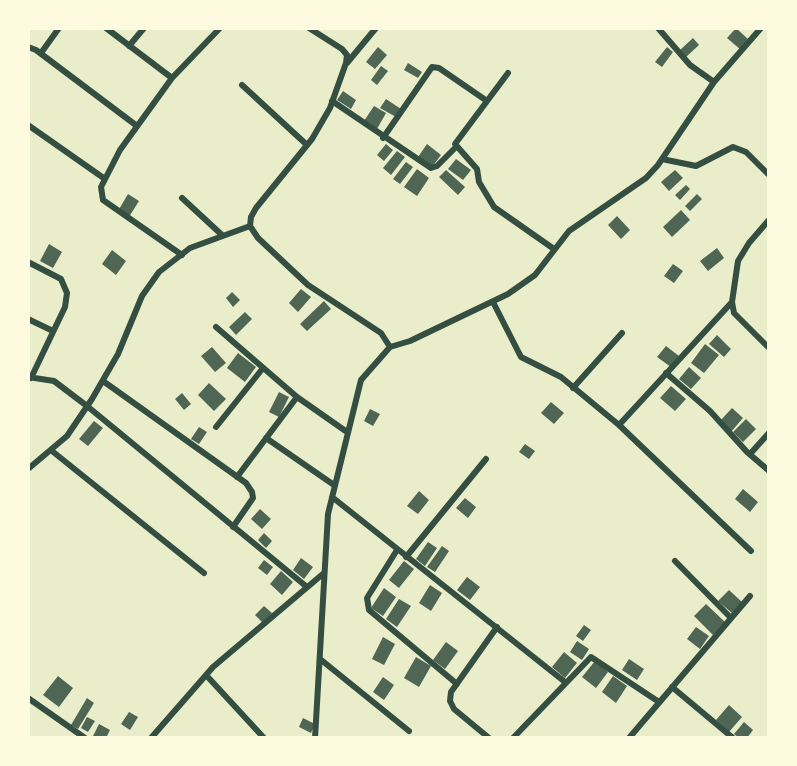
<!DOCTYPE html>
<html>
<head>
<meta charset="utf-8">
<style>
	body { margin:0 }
	#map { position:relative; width:797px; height:766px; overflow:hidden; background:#e9edc9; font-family:Lato,sans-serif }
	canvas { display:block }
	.frame { position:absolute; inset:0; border:30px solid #fefae0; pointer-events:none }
</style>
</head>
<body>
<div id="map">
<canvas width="797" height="766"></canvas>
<div class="frame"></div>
</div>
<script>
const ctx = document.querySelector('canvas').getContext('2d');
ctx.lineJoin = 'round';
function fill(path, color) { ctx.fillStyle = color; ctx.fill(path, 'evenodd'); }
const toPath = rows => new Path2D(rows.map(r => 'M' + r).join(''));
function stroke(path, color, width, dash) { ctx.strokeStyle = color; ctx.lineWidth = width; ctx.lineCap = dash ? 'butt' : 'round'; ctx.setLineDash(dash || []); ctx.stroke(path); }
const building = toPath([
	[736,28,749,40,741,50,727,38],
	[693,38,699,45,686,57,680,50],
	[378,47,387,55,375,69,366,62],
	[667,47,673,52,662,67,655,62],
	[408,63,422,72,418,78,404,70],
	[381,66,388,71,377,85,371,80],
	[343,91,356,100,351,109,337,100],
	[386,99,401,109,396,117,380,108],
	[374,106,386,113,377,129,364,121],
	[386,144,393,150,384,161,377,155],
	[427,144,441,155,432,167,418,157],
	[397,151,405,157,391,175,383,168],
	[456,159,471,170,463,180,448,169],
	[406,162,413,167,400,184,393,179],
	[417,169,429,178,417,196,404,187],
	[446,170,465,187,458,195,439,177],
	[675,170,683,178,669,191,661,182],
	[686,185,690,189,680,200,675,195],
	[128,194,139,201,129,217,118,211],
	[697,194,702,199,690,211,685,206],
	[681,210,690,220,672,237,663,227],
	[617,216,630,230,621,239,608,225],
	[49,244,62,252,53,268,40,261],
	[717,248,724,258,708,271,700,261],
	[112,250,126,261,116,275,102,264],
	[673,264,683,271,674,283,664,276],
	[301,289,311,297,298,312,289,303],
	[232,292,240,300,233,307,226,298],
	[324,301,331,309,307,331,300,324],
	[245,312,252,319,236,335,229,327],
	[717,335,731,349,724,357,709,344],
	[705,344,719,355,704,373,691,363],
	[666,346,679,356,671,367,657,357],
	[212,347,226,363,215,372,201,356],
	[238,353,256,367,245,382,227,368],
	[689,367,701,378,691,389,679,379],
	[209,383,226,399,214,411,198,395],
	[671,386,686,399,675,411,660,398],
	[279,392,289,397,279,417,269,412],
	[182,393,191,404,184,410,175,399],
	[551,402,564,413,554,424,541,413],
	[732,408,743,418,731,432,720,421],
	[370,409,380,414,373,426,364,421],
	[746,419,756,429,743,442,733,432],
	[94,421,103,428,88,446,79,439],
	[199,427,207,432,199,444,191,439],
	[525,444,535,451,529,459,519,452],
	[743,489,758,502,750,512,735,499],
	[419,491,429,500,418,514,407,506],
	[465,498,476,507,468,518,456,508],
	[260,509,271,519,262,529,251,519],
	[264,533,272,541,266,548,258,540],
	[428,542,437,548,425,566,416,559],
	[442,546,449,551,435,572,427,567],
	[301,558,313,567,304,579,293,570],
	[264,560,273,567,267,575,258,568],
	[404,561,414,569,399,588,389,580],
	[281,571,293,582,282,595,270,584],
	[467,577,480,587,470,600,457,590],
	[430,585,442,593,431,611,419,603],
	[384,588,396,597,383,616,371,608],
	[729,590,742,602,732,613,718,601],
	[399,599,411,606,397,627,386,619],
	[706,604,725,622,713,635,694,616],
	[264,606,272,613,263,623,255,615],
	[584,625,591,630,583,641,576,636],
	[696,627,709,636,700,649,687,639],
	[383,637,395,644,384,665,372,659],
	[577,641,589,649,582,660,570,652],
	[446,642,458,651,445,669,433,660],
	[564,652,577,663,565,678,552,667],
	[416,657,431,666,419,687,404,678],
	[629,659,644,669,637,680,622,670],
	[595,661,608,672,596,688,582,677],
	[58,676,73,688,59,707,43,695],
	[613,676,627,686,616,703,602,692],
	[383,677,394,685,384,700,373,692],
	[87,698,94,703,78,729,71,725],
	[729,705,742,717,729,732,716,720],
	[129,712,138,717,130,730,121,724],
	[87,717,95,721,88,732,81,728],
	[303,718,315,724,311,733,299,727],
	[744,722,753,730,747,738,739,738,734,734],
	[99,724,110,730,106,738,92,738]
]);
const minor = toPath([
	[106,28,172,78],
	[309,28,342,49,347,55,346,63,330,108,312,139,256,208,251,217,250,226,258,238,308,285,381,333,390,347],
	[658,28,690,65,714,82],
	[129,46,144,28],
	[28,47,36,50,137,126],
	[41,53,59,28],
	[347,63,376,28],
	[508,73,455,144,477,169,479,182,494,207,554,249],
	[242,85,307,145],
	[332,101,431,168,437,166,456,147],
	[28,125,105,179],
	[383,138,432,67,439,68,487,101],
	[662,159,696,166,733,147,746,152,768,174],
	[182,198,222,235],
	[768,221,749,243,738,261,732,302,734,313,768,347],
	[182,255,103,200,101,187,120,150,172,78,220,28],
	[28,262,61,279,67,293,65,307,31,378],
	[493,302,521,357,561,377,619,425,751,551],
	[28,319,53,331],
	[216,327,297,397,347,432],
	[666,373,710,411,747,452,768,470],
	[28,377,54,381,87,406,307,587],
	[103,381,246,483,252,492,253,498,233,527],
	[573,388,622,333],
	[619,425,732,302],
	[216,427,263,368],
	[266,438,334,485],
	[52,451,204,573],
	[750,454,768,434],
	[28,469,67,436,92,399,118,354,142,296,159,272,190,248,250,226],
	[237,477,297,397],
	[332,497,565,682],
	[397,550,367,598,369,610,457,684],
	[406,557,486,459],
	[675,561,731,618],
	[320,659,409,731],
	[206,675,264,738],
	[672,687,733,738],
	[28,698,85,738],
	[151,738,213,667,324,573],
	[315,738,328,514,361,380,390,347,410,341,508,294,535,275,569,231,646,178,658,165,714,82,761,28],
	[489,738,454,709,450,701,451,692,497,627],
	[513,738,591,657,659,702],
	[629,738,750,596]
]);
fill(building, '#4f6655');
stroke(minor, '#344e41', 6);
</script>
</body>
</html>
